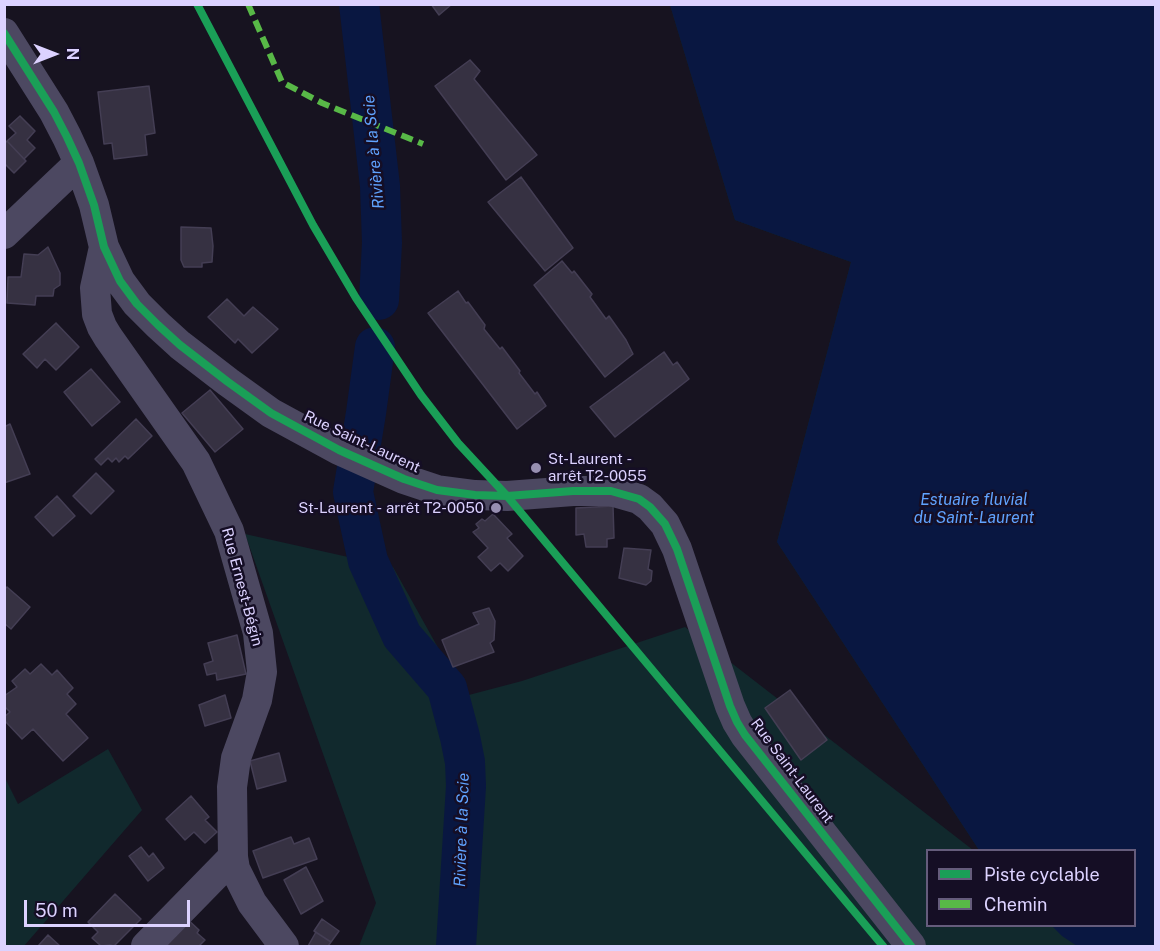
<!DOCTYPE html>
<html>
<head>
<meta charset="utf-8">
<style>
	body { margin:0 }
	#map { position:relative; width:1160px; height:951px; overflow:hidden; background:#171320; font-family:"Public Sans",sans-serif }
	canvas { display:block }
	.frame { position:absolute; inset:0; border:6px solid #dcd2ff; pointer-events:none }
	.legend { position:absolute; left:926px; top:849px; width:210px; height:78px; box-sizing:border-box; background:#150e25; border:2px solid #655c7c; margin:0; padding:8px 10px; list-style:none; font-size:18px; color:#dcd2ff }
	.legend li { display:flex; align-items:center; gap:12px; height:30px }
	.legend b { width:30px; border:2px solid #655c7c }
	.north { position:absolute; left:24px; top:24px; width:60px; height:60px; -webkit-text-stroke:4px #150e25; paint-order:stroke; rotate:90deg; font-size:16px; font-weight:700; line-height:24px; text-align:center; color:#dcd2ff }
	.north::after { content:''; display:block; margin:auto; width:21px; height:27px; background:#dcd2ff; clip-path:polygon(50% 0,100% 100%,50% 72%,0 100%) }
	.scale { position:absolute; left:24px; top:900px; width:166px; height:27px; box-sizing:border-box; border:3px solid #dcd2ff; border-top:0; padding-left:8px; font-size:18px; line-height:21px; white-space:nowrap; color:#dcd2ff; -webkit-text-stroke:4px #150e25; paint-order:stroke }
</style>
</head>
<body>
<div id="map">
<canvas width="1160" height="951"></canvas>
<div class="frame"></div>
<ul class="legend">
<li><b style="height:8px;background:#1a9f57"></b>Piste cyclable</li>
<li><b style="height:8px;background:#58b947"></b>Chemin</li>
</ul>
<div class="north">N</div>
<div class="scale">50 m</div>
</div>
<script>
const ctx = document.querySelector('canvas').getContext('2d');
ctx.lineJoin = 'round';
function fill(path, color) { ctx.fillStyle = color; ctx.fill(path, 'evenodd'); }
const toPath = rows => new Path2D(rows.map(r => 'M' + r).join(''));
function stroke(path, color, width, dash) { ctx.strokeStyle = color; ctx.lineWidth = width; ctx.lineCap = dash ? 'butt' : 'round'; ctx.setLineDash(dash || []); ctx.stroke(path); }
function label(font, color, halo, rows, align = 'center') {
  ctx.font = font + ' "Public Sans",sans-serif'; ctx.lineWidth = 5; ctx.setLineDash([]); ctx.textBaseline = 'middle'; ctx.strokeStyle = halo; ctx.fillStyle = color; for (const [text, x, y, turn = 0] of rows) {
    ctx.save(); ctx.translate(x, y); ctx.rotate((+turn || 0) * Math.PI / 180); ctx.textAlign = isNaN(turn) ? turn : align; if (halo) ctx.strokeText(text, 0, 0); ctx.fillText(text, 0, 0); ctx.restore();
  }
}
const green = toPath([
	[670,5,1146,370,1155,946,359,946,376,903,245,534,393,567,465,696,522,681,685,627,973,850,928,850,928,926,1134,926,1134,850,979,850,777,542,851,262,735,220],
	[108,749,142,810,24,946,5,946,5,778,18,804]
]);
const water = toPath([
	[670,5,1155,5,1155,946,1077,946,1062,936,1052,926,1134,926,1134,850,979,850,777,542,851,262,735,220]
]);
const river = toPath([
	[359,4,380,186,382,243,379,300],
	[375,347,366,413,353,492,368,561,402,636,447,688,460,737,465,762,466,786,456,946]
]);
const building = toPath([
	[431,4,452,4,439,15,431,4],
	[470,60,480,71,474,79,537,155,506,180,435,86,470,60],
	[149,86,155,133,145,135,147,155,114,159,112,143,104,144,98,92,149,86],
	[20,116,35,131,27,140,35,148,24,159,7,141,16,133,9,126,20,116],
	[7,141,26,161,14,173,4,163,4,144,7,141],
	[521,177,573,248,545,271,488,202,521,177],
	[181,227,211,228,213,246,212,262,202,263,202,267,184,267,181,260,181,227],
	[48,247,60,273,60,285,54,289,53,296,36,296,35,305,7,303,8,277,21,277,24,254,38,255,48,247],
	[562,261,572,273,574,271,592,294,590,297,606,319,609,316,626,340,633,354,605,377,534,285,562,261],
	[458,291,466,303,468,302,485,325,484,329,500,349,502,347,520,371,519,373,535,394,537,392,546,406,517,429,428,313,458,291],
	[227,299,244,316,253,307,278,329,252,353,238,339,235,343,208,317,227,299],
	[56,323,79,347,56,370,45,359,37,368,23,354,56,323],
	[664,352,673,365,677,362,689,379,615,437,590,407,664,352],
	[91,369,120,402,92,426,64,392,91,369],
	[210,390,243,429,215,452,182,413,210,390],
	[136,419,152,436,128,459,125,456,119,462,116,458,112,462,108,458,101,465,95,459,136,419],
	[10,424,30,474,4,483,4,427,10,424],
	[96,473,114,491,91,514,73,496,96,473],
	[57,496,75,516,53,536,35,517,57,496],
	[613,506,614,538,607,539,607,547,586,547,584,534,576,535,576,508,613,506],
	[493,514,512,534,507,538,523,556,508,571,500,563,491,571,478,557,488,548,473,532,479,528,476,524,482,519,485,521,493,514],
	[624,548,651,550,648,569,652,571,651,581,646,585,619,578,624,548],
	[7,587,30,607,11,629,4,623,4,590,7,587],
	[489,608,495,621,494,640,490,643,494,652,453,667,442,640,479,624,473,613,489,608],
	[237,635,246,674,217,680,216,673,207,675,204,664,213,661,208,643,237,635],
	[41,664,52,675,57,670,73,688,67,694,76,704,66,714,88,738,63,761,33,729,22,739,4,720,4,717,10,712,4,706,4,696,17,687,12,681,25,669,30,674,41,664],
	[790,690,827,740,801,760,765,708,790,690],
	[225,695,231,718,205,726,199,705,225,695],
	[279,753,286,781,257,789,250,761,279,753],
	[191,796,209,817,205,820,217,832,205,843,194,832,185,840,166,819,191,796],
	[291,837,294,844,309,838,317,859,263,878,253,851,291,837],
	[141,847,149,857,153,853,164,868,148,881,129,856,141,847],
	[306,867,323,901,301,914,284,880,306,867],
	[115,894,141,919,114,946,110,945,101,946,92,938,98,932,88,922,115,894],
	[184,916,199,930,197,933,205,940,199,946,169,946,165,943,184,916],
	[322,919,339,931,331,942,314,931,322,919],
	[316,932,331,942,328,946,308,946,316,932],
	[48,935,60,946,38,946,48,935]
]);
const minor = toPath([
	[4,33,54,112,67,137,79,163,94,205,104,247,120,281,137,304,158,325,180,345,228,382,271,413,339,450,404,479,437,490,475,495,507,496,573,491,611,491,639,499,650,507,665,524,677,549,730,706,737,722,745,735,911,946],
	[4,234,79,163],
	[104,247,95,288,97,314,102,327,108,337,196,462,229,531,258,633,262,672,257,700,236,758,232,787,233,857,235,869,252,903,284,946],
	[146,946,233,857]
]);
const quiet = toPath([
	[248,4,282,82,322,103,423,144]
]);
const cycleway = toPath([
	[197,4,313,225,356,298,421,395,458,443,507,496,883,946],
	[4,33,54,112,67,137,79,163,94,205,104,247,120,281,137,304,158,325,180,345,228,382,271,413,339,450,404,479,437,490,475,495,507,496,573,491,611,491,639,499,650,507,665,524,677,549,730,706,737,722,745,735,911,946]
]);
const markers = [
	[536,468,6,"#978fb1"],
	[496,508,6,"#978fb1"]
];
const streetNames = [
	["Rue Saint-Laurent",362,442,25],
	["Rue Ernest-Bégin",242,587,75],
	["Rue Saint-Laurent",792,771,53]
];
const poiNames = [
	["St-Laurent -",548,459],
	["arrêt T2-0055",548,476],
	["St-Laurent - arrêt T2-0050",484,508,"right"]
];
const waterNames = [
	["Rivière à la Scie",374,152,-95],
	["Estuaire fluvial",974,500],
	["du Saint-Laurent",974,518],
	["Rivière à la Scie",462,830,-88]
];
fill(green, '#11292d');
fill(water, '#091741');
stroke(river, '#091741', 40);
fill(building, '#363142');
stroke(building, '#443e54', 1.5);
stroke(minor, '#4c4861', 30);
stroke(quiet, '#58b947', 6, [12, 6]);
stroke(cycleway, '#1a9f57', 8);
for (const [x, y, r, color] of markers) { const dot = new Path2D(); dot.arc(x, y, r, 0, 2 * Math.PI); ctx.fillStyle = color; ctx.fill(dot); stroke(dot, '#150e25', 2); }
label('15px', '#dcd2ff', '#150e25', streetNames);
label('15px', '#dcd2ff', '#150e25', poiNames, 'left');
label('italic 16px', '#60a3ff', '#150e25', waterNames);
</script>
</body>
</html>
